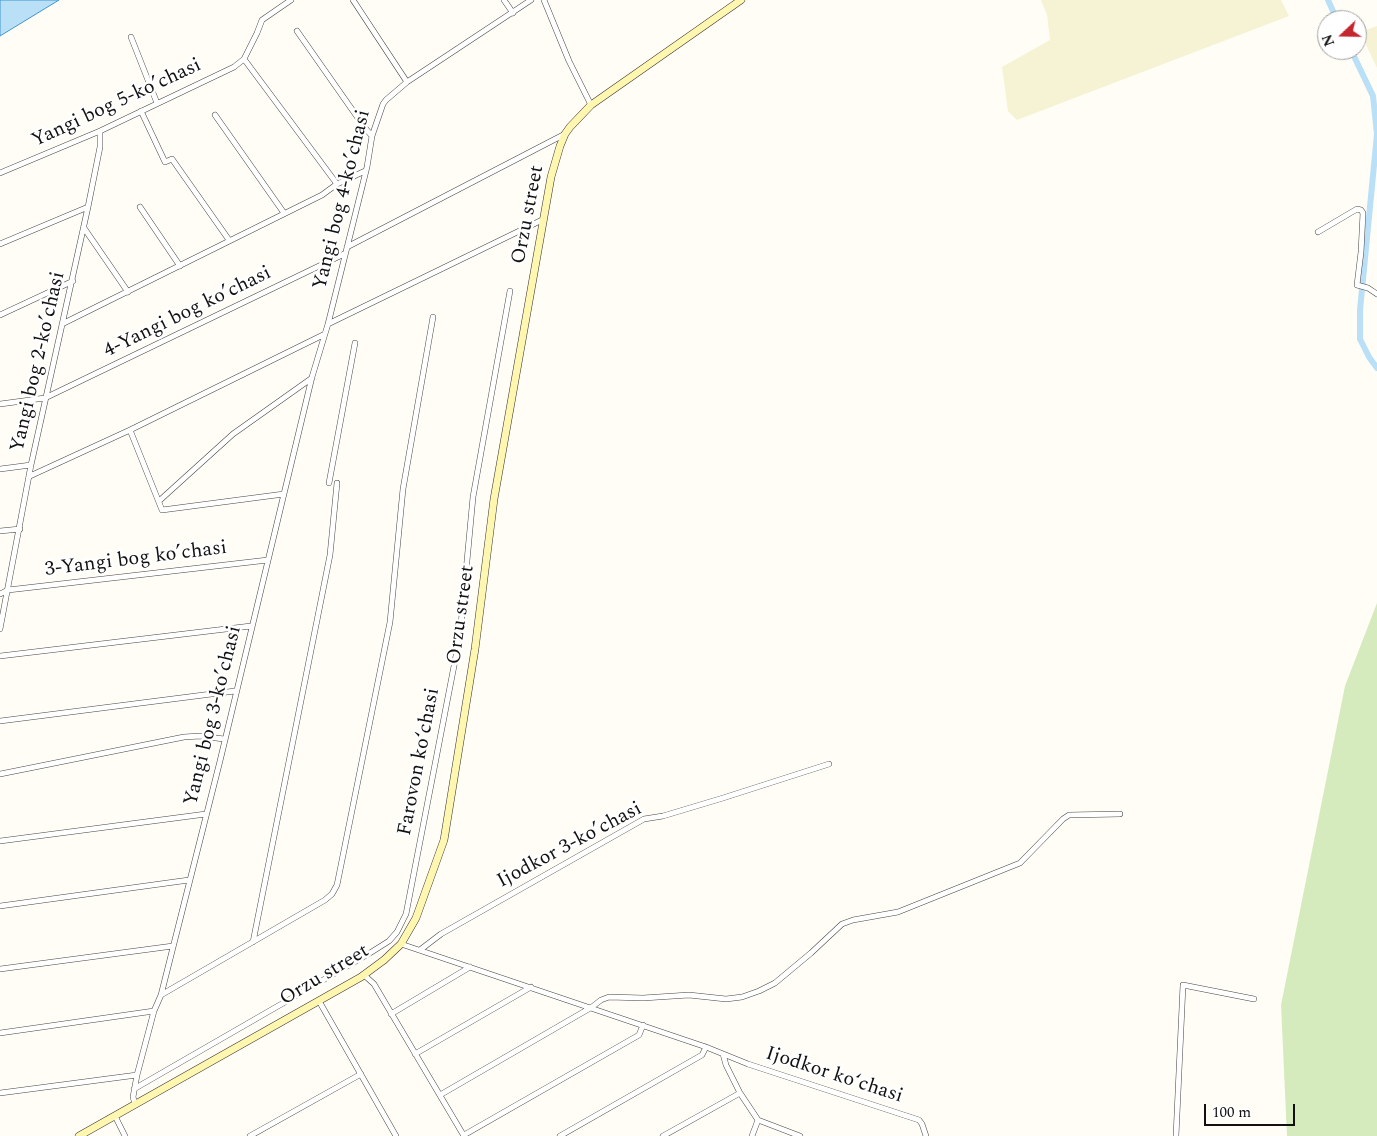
<!DOCTYPE html>
<html>
<head>
<meta charset="utf-8">
<style>
	body { margin:0 }
	#map { position:relative; width:1377px; height:1136px; overflow:hidden; background:#fffdf5; font-family:Spectral,serif }
	canvas { display:block }
	.north { position:absolute; left:1317px; top:10px; width:50px; height:50px; box-sizing:border-box; background:#fff; border:1px solid #a0a0a0; border-radius:50%; rotate:249deg; font-size:14px; font-weight:700; line-height:20px; text-align:center; color:#111 }
	.north::after { content:''; display:block; margin:auto; width:18px; height:22px; background:#c4262e; clip-path:polygon(50% 0,100% 100%,50% 72%,0 100%) }
	.scale { position:absolute; left:1204px; top:1104px; width:91px; height:22px; box-sizing:border-box; border:2px solid #111; border-top:0; padding-left:6px; font-size:15px; line-height:18px; white-space:nowrap; color:#111; -webkit-text-stroke:4px #fff; paint-order:stroke }
</style>
</head>
<body>
<div id="map">
<canvas width="1377" height="1136"></canvas>
<div class="north">N</div>
<div class="scale">100 m</div>
</div>
<script>
const ctx = document.querySelector('canvas').getContext('2d');
ctx.lineJoin = 'round';
function fill(path, color) { ctx.fillStyle = color; ctx.fill(path, 'evenodd'); }
const toPath = rows => new Path2D(rows.map(r => 'M' + r).join(''));
function stroke(path, color, width, dash) { ctx.strokeStyle = color; ctx.lineWidth = width; ctx.lineCap = dash ? 'butt' : 'round'; ctx.setLineDash(dash || []); ctx.stroke(path); }
function label(font, color, halo, rows, align = 'center') {
  ctx.font = font + ' Spectral,serif'; ctx.lineWidth = 5; ctx.setLineDash([]); ctx.textBaseline = 'middle'; ctx.strokeStyle = halo; ctx.fillStyle = color; for (const [text, x, y, turn = 0] of rows) {
    ctx.save(); ctx.translate(x, y); ctx.rotate((+turn || 0) * Math.PI / 180); ctx.textAlign = isNaN(turn) ? turn : align; if (halo) ctx.strokeText(text, 0, 0); ctx.fillText(text, 0, 0); ctx.restore();
  }
}
const farmland = toPath([
	[1041,0,1281,0,1289,16,1017,120,1008,111,1002,67,1050,40,1047,15],
	[1377,26,1377,68,1360,32]
]);
const green = toPath([
	[1377,603,1377,1136,1287,1136,1281,1005,1345,686]
]);
const water = toPath([
	[0,0,59,0,0,36,0,0]
]);
const canal = toPath([
	[1328,0,1337,20],
	[1351,50,1373,96,1377,134,1360,310,1360,339,1369,357,1377,368]
]);
const street = toPath([
	[353,0,407,82],
	[504,0,513,13],
	[544,0,569,61,591,105],
	[297,31,365,128,372,136],
	[131,37,157,103],
	[244,59,337,184],
	[141,111,165,162,172,159,229,240],
	[215,115,284,213],
	[0,173,100,131,234,67,244,59,257,33,262,20,291,0],
	[140,207,180,266],
	[84,228,128,292],
	[1318,232,1357,209,1361,210,1363,213,1361,252,1357,285,1368,288,1377,294],
	[0,244,88,207],
	[347,247,565,134],
	[0,315,73,281],
	[62,324,322,195,337,184,365,171],
	[328,324,544,219],
	[0,404,45,398,344,254],
	[130,430,162,510,284,494],
	[0,469,31,465],
	[30,476,130,430,325,334],
	[329,483,355,343],
	[159,501,233,434,312,378],
	[0,531,20,529],
	[0,594,8,590,268,560],
	[0,629,31,465,88,207,100,147,100,131],
	[0,656,251,626],
	[0,721,235,691],
	[0,774,184,737,200,736,224,739],
	[0,841,206,814],
	[0,906,189,880],
	[253,942,330,555,337,483],
	[401,944,706,1047,748,1064,919,1120,922,1124,926,1136],
	[420,950,441,934,644,819,663,816,723,798,829,764],
	[0,969,173,946],
	[364,975,374,984,464,1136],
	[161,995,325,900,332,894,337,885,390,622,403,489,433,317],
	[319,1001,396,1136],
	[391,1014,470,967],
	[0,1033,154,1011],
	[415,1054,531,987],
	[723,1054,726,1065,740,1093,758,1120,752,1136],
	[134,1089,370,953,389,941,397,932,406,914,460,635,473,497,510,291],
	[0,1093,137,1075],
	[440,1095,592,1007,601,1000,609,997,643,998,689,995,726,999,742,997,759,991,775,983,811,953,842,924,853,920,898,912,1020,863,1063,819,1069,815,1120,814],
	[135,1104,133,1097,137,1075,154,1011,161,995,220,761,312,377,328,324,367,167,372,136,383,104,386,100,407,82,531,0],
	[115,1116,125,1136],
	[758,1120,800,1136],
	[464,1135,639,1035,643,1025],
	[250,1136,361,1074],
	[560,1136,702,1055,706,1047],
	[663,1136,740,1093],
	[1176,1136,1183,985,1254,999]
]);
const secondary = toPath([
	[79,1136,361,977,384,960,401,944,416,918,444,840,475,649,494,499,551,177,560,146,565,134,570,127,591,105,741,0]
]);
const streetNames = [
	["Yangi bog 5-koʼchasi",117,104,-25],
	["Yangi bog 4-koʼchasi",343,200,-76],
	["Orzu street",529,215,-79],
	["4-Yangi bog koʼchasi",188,313,-26],
	["Yangi bog 2-koʼchasi",39,362,-77],
	["3-Yangi bog koʼchasi",136,560,-7],
	["Orzu street",462,615,-82],
	["Yangi bog 3-koʼchasi",214,716,-76],
	["Farovon koʻchasi",420,762,-79],
	["Ijodkor 3-koʼchasi",570,846,-28],
	["Orzu street",325,976,-31],
	["Ijodkor koʻchasi",834,1076,18]
];
fill(farmland, '#f6f3d4');
fill(green, '#d5ebbd');
fill(water, '#b9e0f7');
stroke(water, '#3f96cf', 1);
stroke(canal, '#b9e0f7', 6);
stroke(street, '#444', 6);
stroke(secondary, '#333', 8);
stroke(street, '#fff', 5);
stroke(secondary, '#fff6b0', 7);
label('20px', '#111', '#fff', streetNames);
</script>
</body>
</html>
